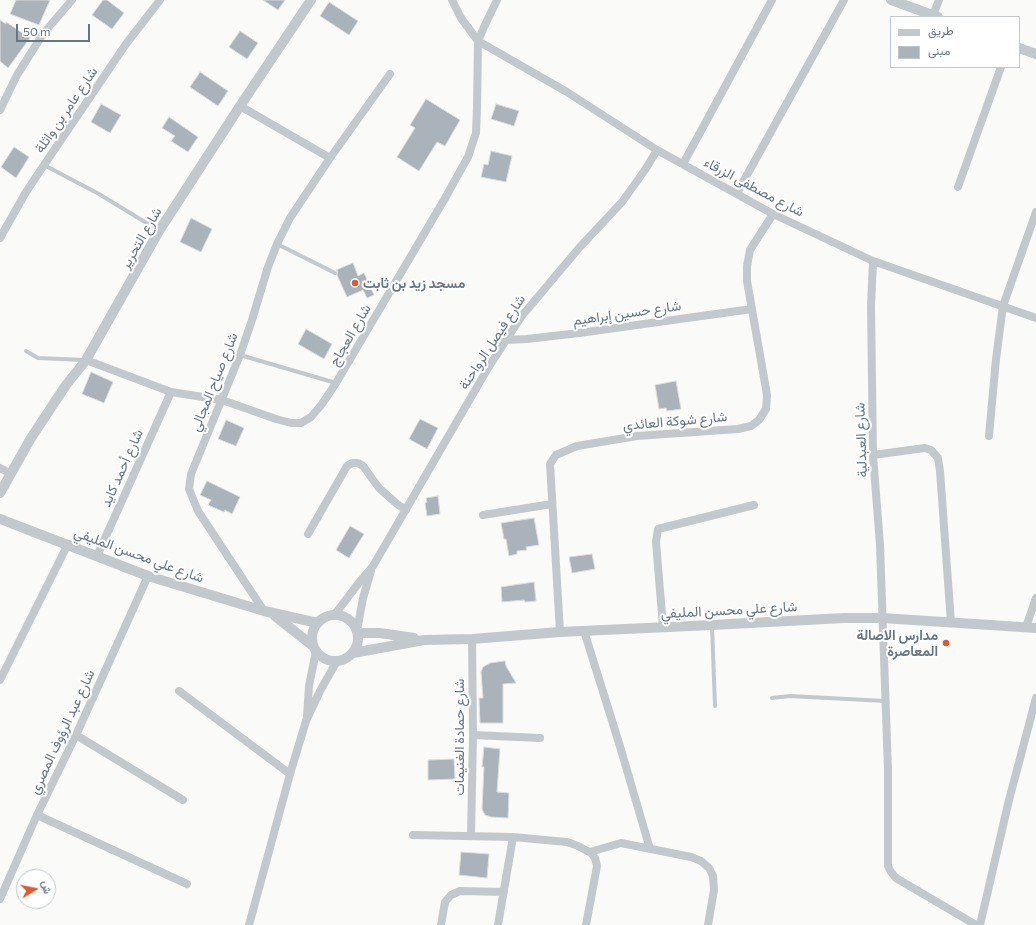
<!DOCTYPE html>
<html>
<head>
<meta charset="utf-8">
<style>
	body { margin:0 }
	#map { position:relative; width:1036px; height:925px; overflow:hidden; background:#fafaf8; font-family:Commissioner,Vazirmatn,sans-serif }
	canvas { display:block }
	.legend { position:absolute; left:890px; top:16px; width:130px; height:52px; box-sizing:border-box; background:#fff; border:1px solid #c1c8cd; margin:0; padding:5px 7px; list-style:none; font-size:12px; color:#657683 }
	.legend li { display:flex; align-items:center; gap:8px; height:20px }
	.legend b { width:20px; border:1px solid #c1c8cd }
	.north { position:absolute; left:16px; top:869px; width:40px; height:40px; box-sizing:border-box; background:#fff; border:1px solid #c1c8cd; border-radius:50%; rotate:80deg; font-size:11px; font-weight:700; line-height:16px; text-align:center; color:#657683 }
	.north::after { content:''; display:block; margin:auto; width:14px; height:18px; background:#e4572e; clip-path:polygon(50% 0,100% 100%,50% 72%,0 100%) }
	.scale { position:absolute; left:16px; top:24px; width:74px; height:18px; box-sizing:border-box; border:2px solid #657683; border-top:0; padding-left:5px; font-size:12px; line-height:14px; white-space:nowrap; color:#657683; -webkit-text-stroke:3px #fff; paint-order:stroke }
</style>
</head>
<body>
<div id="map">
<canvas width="1036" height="925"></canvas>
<ul class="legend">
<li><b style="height:5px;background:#c3c8cc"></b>طريق</li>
<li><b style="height:11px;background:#aab3b9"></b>مبنى</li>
</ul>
<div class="north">ش</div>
<div class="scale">50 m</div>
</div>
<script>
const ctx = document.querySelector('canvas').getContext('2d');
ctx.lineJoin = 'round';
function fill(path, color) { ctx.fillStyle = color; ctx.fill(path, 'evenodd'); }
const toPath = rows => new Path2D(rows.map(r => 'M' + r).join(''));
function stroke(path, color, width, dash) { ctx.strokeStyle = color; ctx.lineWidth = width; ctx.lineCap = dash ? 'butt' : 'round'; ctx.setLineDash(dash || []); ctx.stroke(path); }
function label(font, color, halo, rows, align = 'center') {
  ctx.font = font + ' Commissioner,Vazirmatn,sans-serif'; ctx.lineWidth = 4; ctx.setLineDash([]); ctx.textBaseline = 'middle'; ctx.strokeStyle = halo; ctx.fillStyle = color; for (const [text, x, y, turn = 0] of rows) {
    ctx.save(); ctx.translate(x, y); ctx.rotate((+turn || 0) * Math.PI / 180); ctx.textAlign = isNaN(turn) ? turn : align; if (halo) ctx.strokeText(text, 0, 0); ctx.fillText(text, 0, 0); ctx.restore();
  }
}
const building = toPath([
	[16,0,50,0,39,25,10,14,16,0],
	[103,0,107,0,124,13,112,29,92,15,103,0],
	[263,0,285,0,278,10,263,0],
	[329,2,358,21,349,35,320,16,329,2],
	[0,20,6,24,6,22,30,38,8,68,0,61,0,20],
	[240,31,258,43,247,59,229,47,240,31],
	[200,72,228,91,218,106,190,87,200,72],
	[426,99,460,120,445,146,437,142,419,171,397,157,415,128,410,125,426,99],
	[101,104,121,115,110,133,91,122,101,104],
	[496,104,519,111,514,126,491,119,496,104],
	[169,117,198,137,188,152,171,141,175,136,162,128,169,117],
	[14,147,29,157,16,178,1,167,14,147],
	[491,151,512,156,506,182,481,177,484,164,488,165,491,151],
	[191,218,212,229,201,252,180,242,191,218],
	[353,263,358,276,364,273,374,295,367,298,363,290,347,297,337,275,338,271,336,270,353,263],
	[306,329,332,344,324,359,298,344,306,329],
	[91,372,113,382,104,403,82,394,91,372],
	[676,381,681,409,667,411,666,408,659,409,655,385,676,381],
	[420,419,438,428,427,449,409,439,420,419],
	[226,420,244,428,236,446,218,439,226,420],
	[207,481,240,497,232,514,225,510,224,512,208,505,211,500,200,495,207,481],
	[438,496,440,514,427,516,425,503,427,502,426,498,438,496],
	[534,518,539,545,526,547,527,550,517,551,517,554,509,556,506,539,504,539,501,523,534,518],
	[350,526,364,534,349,558,336,550,350,526],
	[592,554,595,569,572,573,569,557,592,554],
	[534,582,536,601,525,602,524,600,502,602,501,587,534,582],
	[505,661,506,666,516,683,503,684,503,723,480,723,479,698,483,698,481,672,483,667,490,663,505,661],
	[484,747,500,749,497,792,509,793,508,818,491,817,485,815,482,809,484,767,482,767,484,747],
	[454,759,455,779,428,780,428,760,454,759],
	[461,852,489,854,487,878,459,875,461,852]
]);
const service = toPath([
	[44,165,99,194,158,230],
	[277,244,335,273],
	[26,351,38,358,84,360],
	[240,355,336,383],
	[712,626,715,706],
	[772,698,790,696,885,701]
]);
const minor = toPath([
	[452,0,461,18,478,41,567,92,657,150,773,214,873,261,1036,318],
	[933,15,939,0],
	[240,106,330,158],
	[0,110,17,75,43,34,72,0],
	[683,164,772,0],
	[958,187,1001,67],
	[737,193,844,0],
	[0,238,26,192,44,165,126,44,160,0],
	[873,261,871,306,873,455,880,545,888,770,888,866,891,872,896,878,976,925],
	[505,340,527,339,579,333,752,309],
	[86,360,171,392,222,400,276,419,291,423,301,423,311,417,322,404,336,383,444,200,468,157,476,133,477,108,478,41,484,27,497,0],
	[989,436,996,359,1003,306,1036,212],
	[873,455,925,448,931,450,938,458,940,471,951,623],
	[0,468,11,474],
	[483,515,552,504],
	[308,534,347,466,352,463,358,463,363,466,379,488,397,504,406,510],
	[97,556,171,392],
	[264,611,198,511,189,489,191,474,240,355,252,320,268,267,277,244,290,218,330,158,390,74],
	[334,615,342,605,361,580,373,566,488,368,521,317,579,248,622,202,645,170,657,150],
	[663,627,656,542,658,529,754,505],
	[1026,627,1036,598],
	[357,631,363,598,371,571],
	[584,631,619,743,650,849],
	[560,632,550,464,556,455,577,446,637,436,738,429,751,426,759,420,766,409,767,395,747,281,747,266,750,250,773,214],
	[0,680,68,544],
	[179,691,290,774],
	[307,717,309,686,316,651],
	[76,735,183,800],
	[473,735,540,738],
	[37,815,187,884],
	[413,835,513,837,567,842,578,846,591,853,595,858,597,866,586,925],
	[471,836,473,735,472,639],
	[590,852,621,843,691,857,701,861,709,868,713,876,714,890,708,925],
	[0,899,37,815,76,735,148,576],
	[249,925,290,774,306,721,320,691,337,661],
	[441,925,445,902,451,895,460,891,504,892],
	[498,925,513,837],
	[980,925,1009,800,1036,698]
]);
const tertiary = toPath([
	[891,0,938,17],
	[1019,48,1036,54],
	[0,493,31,438,66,385,86,360,159,231,240,106,311,0],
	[0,519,148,576,264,611,318,623],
	'312 638a23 23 0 1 1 46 0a23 23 0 1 1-46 0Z',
	[275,616,313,646],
	[358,633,380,633,414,638],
	[353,653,424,640,472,639,560,632,712,625,844,618,882,618,1036,628]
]);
const markers = [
	[355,283,4,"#e4572e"],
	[946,643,4,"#e4572e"]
];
const streetNames = [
	["شارع عامر بن واثلة",66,110,-56],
	["شارع مصطفى الزرقاء",754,187,28],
	["شارع التحرير",141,238,-60],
	["شارع حسين إبراهيم",627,313,-8],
	["شارع العجاج",350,335,-60],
	["شارع فيصل الرواحنة",492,342,-57],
	["شارع صياح المجالي",214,382,-68],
	["شارع شوكة العائدي",675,421,-5],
	["شارع العبدلية",861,440,-92],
	["شارع أحمد كايد",122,468,-66],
	["شارع علي محسن المليفي",139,555,20],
	["شارع علي محسن المليفي",729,610,-3],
	["شارع عبد الرؤوف المصري",62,732,-65],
	["شارع حمادة الغنيمات",459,737,-90]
];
const poiNames = [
	["مسجد زيد بن ثابت",363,283],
	["مدارس الاصالة",938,635,"right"],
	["المعاصرة",938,651,"right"]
];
fill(building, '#aab3b9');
stroke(building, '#dcdcda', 1);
stroke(service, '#c3c8cc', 4);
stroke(minor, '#c3c8cc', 8);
stroke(tertiary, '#c3c8cc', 10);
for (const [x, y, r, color] of markers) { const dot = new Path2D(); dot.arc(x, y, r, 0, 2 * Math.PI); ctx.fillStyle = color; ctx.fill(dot); stroke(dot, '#fff', 1.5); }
label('14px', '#657683', '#fff', streetNames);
label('bold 14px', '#657683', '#fff', poiNames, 'left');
</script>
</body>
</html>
